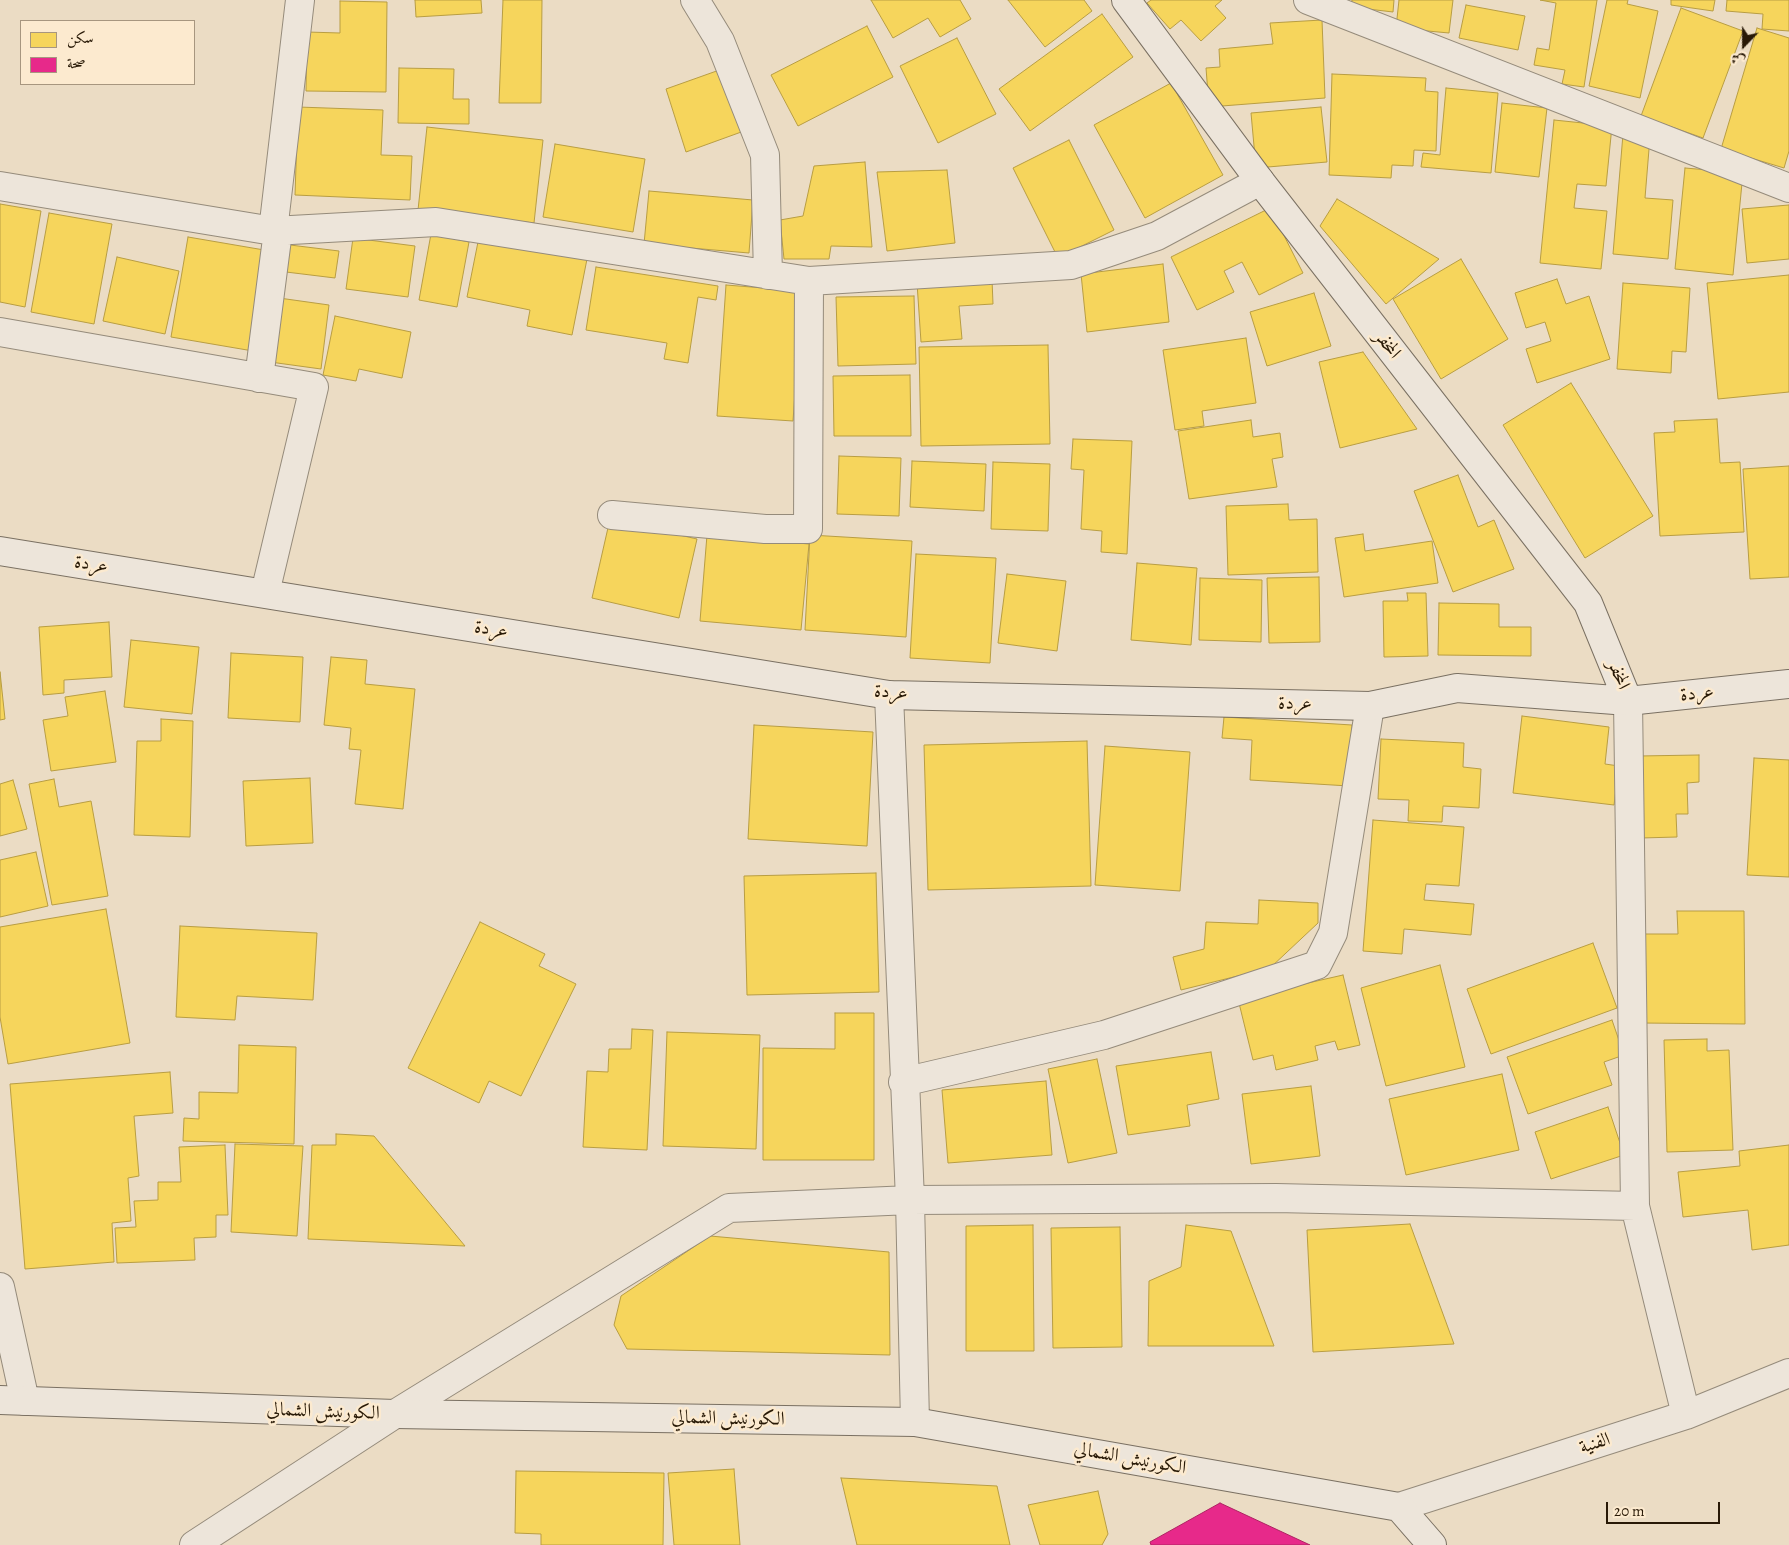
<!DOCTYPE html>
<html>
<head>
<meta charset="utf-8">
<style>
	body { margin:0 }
	#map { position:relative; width:1789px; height:1545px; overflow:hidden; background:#ebdcc4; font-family:Alegreya,Amiri,serif }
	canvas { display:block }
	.legend { position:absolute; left:20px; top:20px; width:175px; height:65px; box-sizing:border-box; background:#fceacf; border:1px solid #a7967f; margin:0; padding:6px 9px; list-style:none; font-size:15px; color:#281906 }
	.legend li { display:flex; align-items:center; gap:10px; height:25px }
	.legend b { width:25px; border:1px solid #a7967f }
	.north { position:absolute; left:1719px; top:20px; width:50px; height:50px; -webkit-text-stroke:4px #fceacf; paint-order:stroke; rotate:202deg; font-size:14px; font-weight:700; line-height:20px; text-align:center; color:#281906 }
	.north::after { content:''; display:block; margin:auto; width:18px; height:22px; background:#281906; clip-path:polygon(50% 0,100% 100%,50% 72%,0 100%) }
	.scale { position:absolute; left:1606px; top:1502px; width:114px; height:22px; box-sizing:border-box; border:2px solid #281906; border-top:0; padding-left:6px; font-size:15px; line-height:18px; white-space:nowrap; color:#281906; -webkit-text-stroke:4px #fceacf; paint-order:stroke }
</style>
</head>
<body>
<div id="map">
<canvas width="1789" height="1545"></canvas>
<ul class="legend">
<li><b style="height:14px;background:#f6d55c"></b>سكن</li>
<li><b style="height:14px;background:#e7298a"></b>صحة</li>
</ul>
<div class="north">ش</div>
<div class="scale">20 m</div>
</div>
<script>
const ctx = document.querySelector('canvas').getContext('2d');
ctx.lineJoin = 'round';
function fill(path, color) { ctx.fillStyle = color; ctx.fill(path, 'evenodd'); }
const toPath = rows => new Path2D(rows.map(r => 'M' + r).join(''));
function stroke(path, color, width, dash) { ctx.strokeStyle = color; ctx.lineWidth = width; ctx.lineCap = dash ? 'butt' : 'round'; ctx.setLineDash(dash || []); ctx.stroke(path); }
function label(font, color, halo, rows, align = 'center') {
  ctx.font = font + ' Alegreya,Amiri,serif'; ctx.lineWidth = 5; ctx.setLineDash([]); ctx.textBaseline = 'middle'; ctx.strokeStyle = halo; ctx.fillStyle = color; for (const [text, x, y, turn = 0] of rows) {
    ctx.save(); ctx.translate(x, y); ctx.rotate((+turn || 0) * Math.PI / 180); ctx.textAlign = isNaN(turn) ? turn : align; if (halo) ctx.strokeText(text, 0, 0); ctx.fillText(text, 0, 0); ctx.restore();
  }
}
const homes = toPath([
	[415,0,481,0,482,13,416,17,415,0],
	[503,0,542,0,541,103,499,103,503,0],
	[871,0,960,0,971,19,940,37,928,18,893,38,871,0],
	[1008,0,1084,0,1092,11,1045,47,1008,0],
	[1151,0,1222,0,1215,6,1226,18,1201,41,1181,20,1170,29,1147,3,1151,0],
	[1352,0,1394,0,1393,12,1351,7,1352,0],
	[1399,0,1453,0,1449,33,1396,28,1399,0],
	[1597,0,1584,87,1562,84,1565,70,1534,65,1537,48,1549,50,1556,3,1540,0,1597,0],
	[1607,0,1628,0,1627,4,1658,11,1640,98,1589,86,1607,0],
	[1671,0,1715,0,1713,11,1671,5,1671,0],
	[1727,0,1789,0,1789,31,1762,29,1763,14,1726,11,1727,0],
	[340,1,387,2,386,92,306,91,307,32,340,33,340,1],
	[1466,5,1525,16,1518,50,1459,38,1466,5],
	[1681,8,1743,31,1703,138,1641,116,1681,8],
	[1102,14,1133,57,1030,131,999,89,1102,14],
	[1322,20,1325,98,1209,107,1206,68,1220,67,1219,49,1273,44,1270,23,1322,20],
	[867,26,893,77,798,126,771,75,867,26],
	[1757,28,1789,38,1789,151,1784,168,1721,149,1757,28],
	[957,38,996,114,938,143,900,66,957,38],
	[399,68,454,69,453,99,469,99,469,124,398,123,399,68],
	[725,68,744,131,686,152,666,89,725,68],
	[1332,74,1426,78,1425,91,1438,92,1436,151,1414,150,1413,166,1392,165,1391,178,1329,175,1332,74],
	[1171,83,1223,175,1145,218,1094,125,1171,83],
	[1446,88,1498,93,1491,173,1421,167,1423,153,1440,155,1446,88],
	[1502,103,1547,108,1539,177,1495,172,1502,103],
	[298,107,383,110,381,155,412,156,410,200,295,195,298,107],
	[1321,107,1327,162,1256,168,1251,113,1321,107],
	[1554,120,1612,126,1606,186,1577,184,1574,208,1607,211,1601,269,1540,263,1554,120],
	[427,127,543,140,534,223,418,210,427,127],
	[1623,134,1650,137,1645,198,1673,200,1668,259,1613,254,1623,134],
	[1069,140,1114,230,1058,258,1013,168,1069,140],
	[555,144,645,159,633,232,543,217,555,144],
	[865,162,872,247,831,246,829,259,784,259,780,220,803,216,814,166,865,162],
	[1685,168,1743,173,1733,275,1675,269,1685,168],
	[947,170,955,243,887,251,877,172,947,170],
	[649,191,753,200,749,253,644,244,649,191],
	[1337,199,1439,259,1386,304,1320,226,1337,199],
	[0,204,41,211,25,307,0,302,0,204],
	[1789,205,1789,259,1747,263,1742,209,1789,205],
	[1270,208,1303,273,1259,295,1242,262,1224,271,1234,292,1197,310,1171,257,1270,208],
	[49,213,112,224,94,324,31,312,49,213],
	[480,232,588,254,572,335,527,326,530,310,467,297,480,232],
	[431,234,469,242,457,307,419,300,431,234],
	[188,237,270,251,253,351,171,337,188,237],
	[353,238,415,246,408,297,346,289,353,238],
	[290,245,339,251,335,278,286,272,290,245],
	[117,257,179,271,165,334,103,321,117,257],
	[1461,259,1508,339,1441,379,1393,299,1461,259],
	[1163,264,1169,322,1087,332,1081,274,1163,264],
	[596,267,718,286,716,300,698,297,688,363,664,359,667,343,586,330,596,267],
	[1789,275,1789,392,1718,399,1707,283,1789,275],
	[992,279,993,304,959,306,962,339,921,342,917,283,992,279],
	[1557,279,1566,304,1589,296,1610,359,1537,383,1526,349,1551,341,1545,322,1526,328,1515,293,1557,279],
	[1623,283,1690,288,1686,352,1672,351,1671,373,1617,369,1623,283],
	[726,285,802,291,793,421,717,416,726,285],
	[1314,293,1331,346,1267,366,1250,312,1314,293],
	[914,296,916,364,838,366,836,297,914,296],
	[279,298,329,305,321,369,270,362,279,298],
	[335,316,411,332,402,378,359,369,356,381,323,375,335,316],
	[1246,338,1256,403,1202,411,1204,426,1175,430,1163,350,1246,338],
	[1048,345,1050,444,921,446,919,347,1048,345],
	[1363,352,1417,429,1340,448,1319,362,1363,352],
	[910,375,911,436,834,436,833,376,910,375],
	[1571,383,1653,516,1585,558,1503,425,1571,383],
	[1717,419,1720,463,1740,462,1744,532,1660,536,1654,433,1675,432,1674,421,1717,419],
	[1251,420,1253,437,1280,433,1283,457,1272,459,1277,487,1189,499,1178,431,1251,420],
	[1073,439,1132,441,1127,554,1101,552,1102,531,1081,529,1084,470,1071,469,1073,439],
	[839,456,901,458,899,516,837,514,839,456],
	[912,461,986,464,984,511,910,507,912,461],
	[993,462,1050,464,1048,531,991,529,993,462],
	[1789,466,1789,577,1750,579,1743,469,1789,466],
	[1458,475,1478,527,1494,520,1514,569,1453,592,1414,491,1458,475],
	[1288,504,1289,520,1317,519,1318,572,1228,575,1226,506,1288,504],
	[610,519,697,539,679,618,592,598,610,519],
	[1363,534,1365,551,1432,541,1438,583,1344,597,1335,538,1363,534],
	[707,535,809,544,801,630,700,621,707,535],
	[810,535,912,541,906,637,805,630,810,535],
	[916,554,996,558,990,663,910,658,916,554],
	[1137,563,1197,568,1191,645,1131,640,1137,563],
	[1007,574,1066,581,1057,651,998,643,1007,574],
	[1319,577,1320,642,1269,643,1267,578,1319,577],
	[1200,578,1262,580,1261,642,1199,640,1200,578],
	[1407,593,1426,593,1428,656,1384,657,1383,601,1408,601,1407,593],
	[1439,603,1499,604,1499,627,1531,627,1531,656,1438,655,1439,603],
	[109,622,112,677,64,680,64,693,43,695,39,627,109,622],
	[131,640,199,647,192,714,124,707,131,640],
	[231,653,303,657,300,722,228,718,231,653],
	[331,657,367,660,365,684,415,689,403,809,355,804,361,750,349,749,351,728,324,725,331,657],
	[0,672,5,719,0,720,0,672],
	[105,691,116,762,51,771,43,720,68,716,65,697,105,691],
	[1522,716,1609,727,1605,764,1619,766,1614,805,1513,793,1522,716],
	[1224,717,1352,725,1349,786,1250,780,1252,740,1222,738,1224,717],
	[161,719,193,721,190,837,134,835,137,741,161,741,161,719],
	[754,725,873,732,867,846,748,839,754,725],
	[1381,739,1464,743,1463,767,1481,769,1479,808,1443,806,1442,822,1408,821,1409,800,1378,799,1381,739],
	[1087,741,1091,886,928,890,924,745,1087,741],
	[1105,746,1190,752,1180,891,1095,885,1105,746],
	[1699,755,1699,782,1687,783,1688,814,1676,814,1677,837,1641,838,1639,756,1699,755],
	[1754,758,1789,760,1789,877,1747,875,1754,758],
	[310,778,313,843,246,846,243,781,310,778],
	[54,779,59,807,91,801,108,896,52,905,29,784,54,779],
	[13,780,27,829,0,836,0,784,13,780],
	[1373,820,1464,827,1459,886,1426,884,1424,900,1474,904,1471,935,1404,929,1402,954,1363,951,1373,820],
	[36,852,48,906,0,917,0,860,36,852],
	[876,873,879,992,747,995,744,876,876,873],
	[1259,900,1318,903,1318,923,1270,968,1181,990,1173,957,1204,949,1206,922,1258,924,1259,900],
	[106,909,130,1043,8,1064,0,1017,0,927,106,909],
	[1677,911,1744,911,1745,1024,1641,1023,1641,934,1678,934,1677,911],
	[480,922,545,954,539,966,576,984,521,1096,489,1081,479,1103,408,1068,480,922],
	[180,926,317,933,313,1000,237,996,235,1020,176,1017,180,926],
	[1593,943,1617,1008,1491,1054,1467,989,1593,943],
	[1440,965,1465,1067,1386,1086,1361,988,1440,965],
	[1343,975,1360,1045,1338,1050,1335,1041,1315,1046,1318,1060,1276,1070,1273,1055,1253,1060,1238,999,1343,975],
	[835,1013,874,1013,874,1160,763,1160,763,1048,835,1049,835,1013],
	[1612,1020,1624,1055,1604,1062,1612,1085,1528,1114,1507,1057,1612,1020],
	[632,1029,653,1030,647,1150,583,1147,587,1071,608,1072,609,1049,631,1049,632,1029],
	[667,1032,760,1035,756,1149,663,1146,667,1032],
	[1707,1039,1707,1051,1729,1050,1733,1150,1667,1152,1664,1040,1707,1039],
	[239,1045,296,1047,294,1144,183,1141,184,1118,199,1119,199,1092,238,1093,239,1045],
	[1211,1052,1219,1099,1187,1105,1190,1126,1128,1135,1116,1066,1211,1052],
	[1097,1059,1117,1153,1068,1163,1048,1069,1097,1059],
	[170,1072,173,1113,134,1116,139,1176,128,1178,131,1221,112,1223,114,1262,25,1269,10,1084,170,1072],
	[1502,1074,1519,1150,1406,1175,1389,1099,1502,1074],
	[1046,1081,1052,1155,948,1163,942,1090,1046,1081],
	[1311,1086,1320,1156,1251,1164,1242,1094,1311,1086],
	[1608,1107,1624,1155,1551,1179,1535,1132,1608,1107],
	[336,1134,374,1136,465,1246,308,1239,312,1145,336,1145,336,1134],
	[235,1144,303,1146,297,1236,231,1232,235,1144],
	[225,1145,228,1215,216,1215,216,1237,194,1238,195,1260,117,1263,115,1228,136,1227,134,1201,158,1200,158,1182,181,1182,179,1147,225,1145],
	[1789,1145,1789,1245,1752,1250,1748,1210,1683,1217,1678,1172,1740,1166,1739,1151,1789,1145],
	[1410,1224,1454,1344,1313,1352,1307,1230,1410,1224],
	[1033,1225,1034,1351,966,1351,966,1226,1033,1225],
	[1186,1225,1231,1231,1274,1346,1148,1346,1149,1281,1181,1267,1186,1225],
	[1120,1227,1122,1347,1053,1348,1051,1228,1120,1227],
	[710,1236,889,1252,890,1355,627,1349,614,1325,621,1296,710,1236],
	[734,1469,740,1545,674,1545,668,1473,734,1469],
	[516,1471,664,1473,663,1545,541,1545,541,1534,515,1533,516,1471],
	[841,1478,997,1486,1010,1545,857,1545,841,1478],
	[1098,1491,1108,1534,1102,1545,1040,1545,1028,1505,1098,1491]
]);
const health = toPath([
	[1220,1503,1310,1545,1151,1545,1150,1542,1220,1503]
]);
const street = toPath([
	[695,0,720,41,765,155,768,275],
	[1308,0,1789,188],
	[0,186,273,231,436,222,809,281,1071,265,1157,236,1260,181],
	[273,231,300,0],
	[0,332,314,387,265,593],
	[259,378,278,231],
	[612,515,765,529,808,529,809,281],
	[889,695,910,1200,915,1422],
	[1628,701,1635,1206,1686,1415],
	[903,1082,1104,1035,1317,965,1333,933,1370,706],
	[0,1287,25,1401],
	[1399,1507,1686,1415,1789,1373],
	[194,1545,395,1414,729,1208,910,1200,1276,1198,1635,1206]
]);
const secondary = toPath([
	[1126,0,1260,181,1588,603,1628,701],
	[0,551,889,695,1370,706,1457,688,1628,701,1789,684],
	[0,1400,395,1414,915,1422,1399,1507,1432,1545]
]);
const streetNames = [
	["المخفر",1387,345,52],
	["عردة",91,565,9],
	["عردة",491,630,9],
	["المخفر",1618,675,68],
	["عردة",891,693,5],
	["عردة",1697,694,-6],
	["عردة",1295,704,1],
	["الكورنيش الشمالي",323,1412,2],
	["الكورنيش الشمالي",728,1419,1],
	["الفنية",1595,1444,-18],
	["الكورنيش الشمالي",1130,1459,10]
];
fill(homes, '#f6d55c');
stroke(homes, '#b89d42', 1);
fill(health, '#e7298a');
stroke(health, '#ae2462', 1);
stroke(street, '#958b7b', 30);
stroke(secondary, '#7a7062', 30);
stroke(street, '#ede5da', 28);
stroke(secondary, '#ede5da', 28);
label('19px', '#281906', '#fceacf', streetNames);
</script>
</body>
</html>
